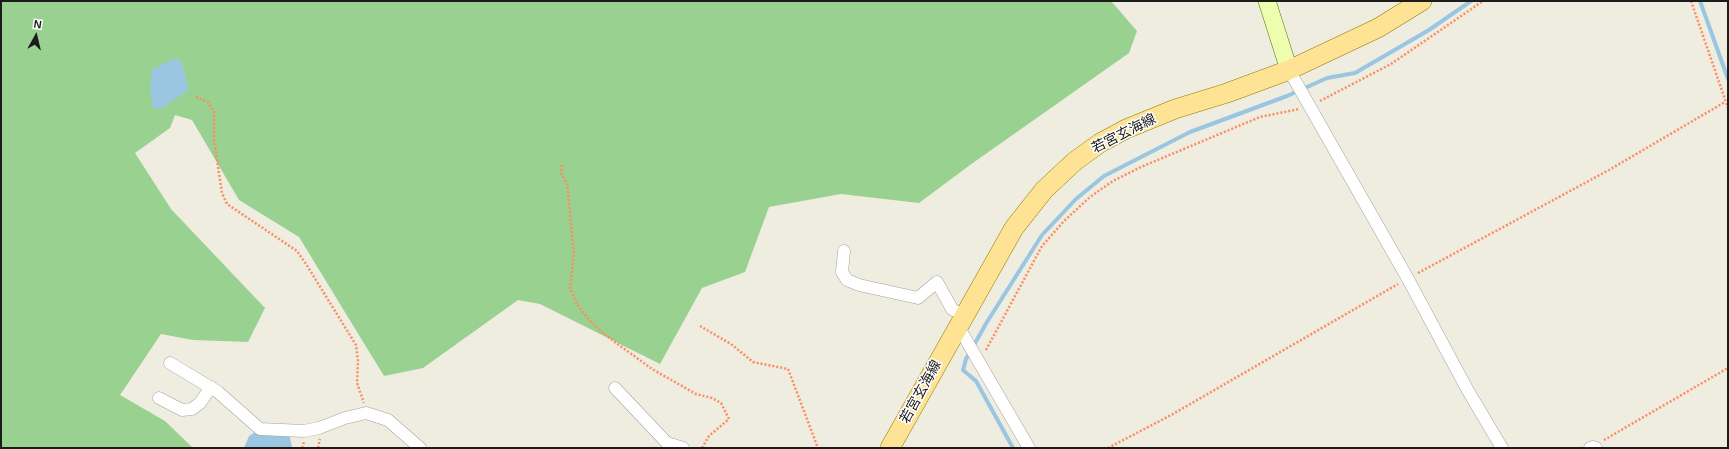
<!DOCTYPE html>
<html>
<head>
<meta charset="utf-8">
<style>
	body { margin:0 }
	#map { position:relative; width:1729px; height:449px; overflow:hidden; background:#efece0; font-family:Helvetica,sans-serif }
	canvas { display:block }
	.frame { position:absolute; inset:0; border:2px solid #1c1c1c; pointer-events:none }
	.north { position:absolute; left:16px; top:16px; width:40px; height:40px; -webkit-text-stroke:3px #fff; paint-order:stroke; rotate:8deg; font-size:11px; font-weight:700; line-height:16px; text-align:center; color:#1c1c1c }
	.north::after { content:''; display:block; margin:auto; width:14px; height:18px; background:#1c1c1c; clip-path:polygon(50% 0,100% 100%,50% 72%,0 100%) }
</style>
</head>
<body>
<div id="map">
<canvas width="1729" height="449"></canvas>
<div class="frame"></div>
<div class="north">N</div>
</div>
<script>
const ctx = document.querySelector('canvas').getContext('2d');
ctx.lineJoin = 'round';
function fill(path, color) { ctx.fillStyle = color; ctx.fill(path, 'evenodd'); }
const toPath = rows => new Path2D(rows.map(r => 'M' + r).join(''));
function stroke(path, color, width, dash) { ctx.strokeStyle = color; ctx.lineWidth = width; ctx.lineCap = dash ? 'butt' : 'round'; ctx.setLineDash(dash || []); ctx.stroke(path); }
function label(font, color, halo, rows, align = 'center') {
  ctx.font = font + ' Helvetica,"Noto Sans JP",sans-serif'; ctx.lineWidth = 3; ctx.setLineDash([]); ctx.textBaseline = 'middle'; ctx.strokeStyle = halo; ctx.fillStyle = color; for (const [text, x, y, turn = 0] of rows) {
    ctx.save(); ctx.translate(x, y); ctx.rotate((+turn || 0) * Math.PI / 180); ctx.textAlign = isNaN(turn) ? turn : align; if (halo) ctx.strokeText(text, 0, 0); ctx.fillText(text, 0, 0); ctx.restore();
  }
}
const forest = toPath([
	[1,1,1111,1,1137,31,1129,53,970,165,919,203,841,194,769,207,745,272,702,288,660,364,540,304,518,300,423,368,384,376,299,237,239,200,192,120,175,115,170,128,135,153,171,209,265,308,248,342,193,340,161,334,120,395,165,421,193,448,1,448]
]);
const water = toPath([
	[176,59,181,61,188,86,187,91,160,109,153,108,150,86,152,70,169,61],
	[255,432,290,437,292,448,244,448,249,436]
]);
const stream = toPath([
	[1700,1,1728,79],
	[1013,448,976,381,963,370,966,359,987,322,1042,235,1076,199,1104,176,1190,132,1287,96,1327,78,1355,73,1429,30,1471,1]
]);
const path = toPath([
	[1691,1,1728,108],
	[196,97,208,102,214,112,214,140,222,193,227,204,297,251,306,264,356,345,358,361,357,383,364,403],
	[1320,101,1391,64,1483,1],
	[562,165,561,173,567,183,574,254,570,288,578,306,590,321,604,334,652,369,696,394,712,398,721,403,729,419,709,436,702,448],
	[1418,273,1609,170,1725,102],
	[700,326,731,344,753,362,788,369,818,448],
	[986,350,1042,246,1064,221,1090,197,1113,181,1141,167,1260,117,1299,109],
	[1604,440,1728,368],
	[302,448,304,442],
	[318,448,320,439],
	[1108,448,1173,414,1398,284]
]);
const street = toPath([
	[1289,70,1408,279,1467,389,1502,448],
	[844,251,842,272,847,280,859,285,918,298,937,282,952,309,963,316],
	[958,326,1029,448],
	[170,363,218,392,260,429,304,431,319,428,345,418,366,413,388,420,420,448],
	[615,388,667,443,683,448],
	[159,398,182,410,192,409,200,403,211,387],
	[1590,448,1593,447,1596,448]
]);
const secondary = toPath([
	[1267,1,1289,70]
]);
const primary = toPath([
	[890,448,1014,228,1044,190,1075,161,1100,143,1126,129,1175,109,1227,93,1289,70,1378,28,1422,1]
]);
const streetNames = [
	["若宮玄海線",1124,134,-27],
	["若宮玄海線",921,392,-61]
];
fill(forest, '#99d290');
fill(water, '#9bc6e1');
stroke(stream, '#9bc6e1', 4);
stroke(street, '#a3a3a3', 13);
stroke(secondary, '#557600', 18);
stroke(primary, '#947b00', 20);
stroke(path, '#ff8b61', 2.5, [2, 2]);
stroke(street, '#fff', 12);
stroke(secondary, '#edffae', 17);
stroke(primary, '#ffe395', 19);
label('14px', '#1c1c1c', '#fff', streetNames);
</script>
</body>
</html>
